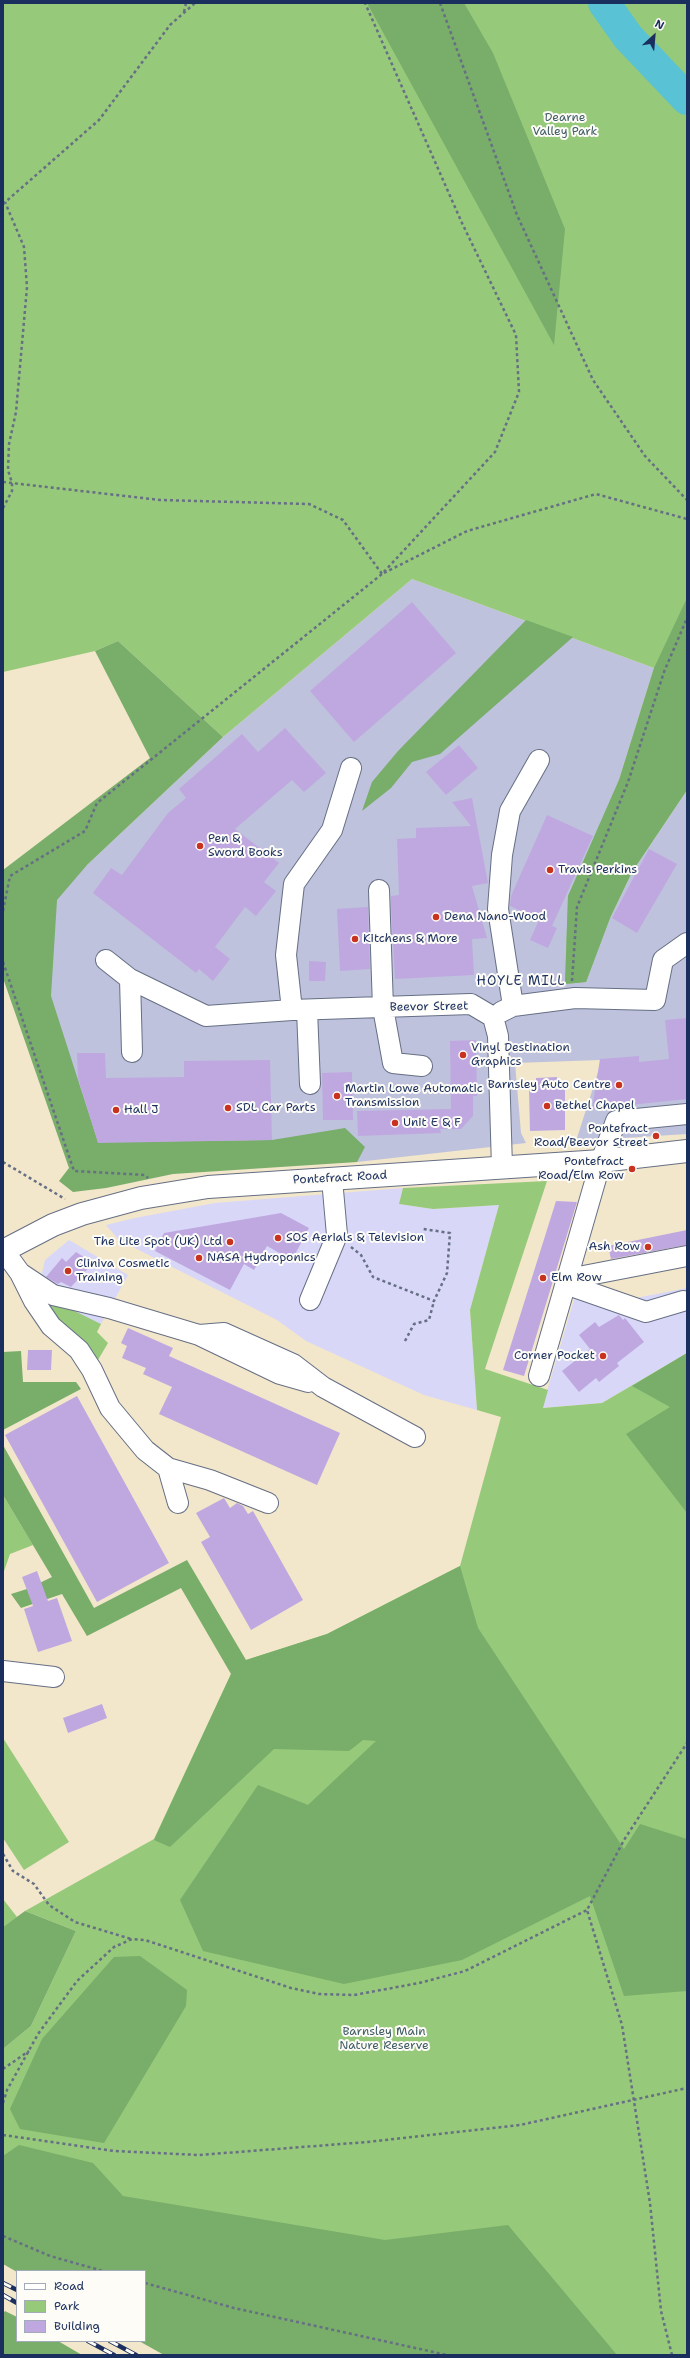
<!DOCTYPE html>
<html>
<head>
<meta charset="utf-8">
<style>
	body { margin:0 }
	#map { position:relative; width:690px; height:2358px; overflow:hidden; background:#f2e6cb; font-family:"Shantell Sans",sans-serif }
	canvas { display:block }
	.frame { position:absolute; inset:0; border:4px solid #1b2f5e; pointer-events:none }
	.legend { position:absolute; left:16px; top:2270px; width:130px; height:72px; box-sizing:border-box; background:#fdfcf7; border:1px solid #a3aaba; margin:0; padding:5px 7px; list-style:none; font-size:12px; color:#1b2f5e }
	.legend li { display:flex; align-items:center; gap:8px; height:20px }
	.legend b { width:20px; border:1px solid #a3aaba }
	.north { position:absolute; left:634px; top:16px; width:40px; height:40px; -webkit-text-stroke:3px #fdfcf7; paint-order:stroke; rotate:26deg; font-size:11px; font-weight:700; line-height:16px; text-align:center; color:#1b2f5e }
	.north::after { content:''; display:block; margin:auto; width:14px; height:18px; background:#1b2f5e; clip-path:polygon(50% 0,100% 100%,50% 72%,0 100%) }
</style>
</head>
<body>
<div id="map">
<canvas width="690" height="2358"></canvas>
<div class="frame"></div>
<ul class="legend">
<li><b style="height:5px;background:#fff"></b>Road</li>
<li><b style="height:11px;background:#96c97a"></b>Park</li>
<li><b style="height:11px;background:#bfa8e0"></b>Building</li>
</ul>
<div class="north">N</div>
</div>
<script>
const ctx = document.querySelector('canvas').getContext('2d');
ctx.lineJoin = 'round';
function fill(path, color) { ctx.fillStyle = color; ctx.fill(path, 'evenodd'); }
const toPath = rows => new Path2D(rows.map(r => 'M' + r).join(''));
function stroke(path, color, width, dash) { ctx.strokeStyle = color; ctx.lineWidth = width; ctx.lineCap = dash ? 'butt' : 'round'; ctx.setLineDash(dash || []); ctx.stroke(path); }
function label(font, color, halo, rows, align = 'center') {
  ctx.font = font + ' "Shantell Sans",sans-serif'; ctx.lineWidth = 4; ctx.setLineDash([]); ctx.textBaseline = 'middle'; ctx.strokeStyle = halo; ctx.fillStyle = color; for (const [text, x, y, turn = 0] of rows) {
    ctx.save(); ctx.translate(x, y); ctx.rotate((+turn || 0) * Math.PI / 180); ctx.textAlign = isNaN(turn) ? turn : align; if (halo) ctx.strokeText(text, 0, 0); ctx.fillText(text, 0, 0); ctx.restore();
  }
}
const built = toPath([
	[403,1188,399,1204,433,1209,499,1205,470,1310,477,1410,424,1395,306,1341,277,1320,119,1240,106,1225,135,1218,215,1203],
	[69,1240,128,1275,101,1324,37,1294,45,1260],
	[579,1283,636,1298,687,1288,687,1353,602,1403,542,1408]
]);
const industrial = toPath([
	[412,579,654,668,619,780,610,918,632,872,687,790,687,1134,576,1141,600,1066,600,1060,515,1063,521,1133,526,1143,357,1162,100,1168,38,994,34,892,87,865,223,737]
]);
const green = toPath([
	[3,3,687,3,687,790,632,872,610,918,586,982,565,984,568,896,619,780,654,668,412,579,223,737,118,641,95,651,3,672],
	[547,1181,485,1369,548,1390,543,1408,602,1403,687,1353,687,2355,407,2355,145,2271,3,2244,3,2049,31,2026,76,1931,25,1911,154,1839,231,1674,246,1660,327,1634,460,1566,501,1417,477,1410,470,1310,499,1205,433,1209,399,1204,403,1188],
	[42,1295,101,1324,97,1332,108,1343,95,1365,58,1324],
	[3,1495,33,1545,10,1554,3,1574],
	[3,1738,69,1842,24,1870,3,1838],
	[3,1899,17,1917,3,1927]
]);
const forest = toPath([
	[367,3,464,3,493,53,565,229,554,345],
	[687,598,687,790,632,872,610,918,586,982,565,984,568,896,619,780,654,668],
	[526,620,573,637,440,754,412,762,391,788,362,811,372,782,398,751],
	[118,641,223,737,87,865,57,900,51,996,98,1142,272,1140,345,1128,365,1147,357,1162,173,1174,106,1188,73,1192,59,1181,69,1168,3,978,3,870,150,758,95,651],
	[21,1351,23,1382,76,1382,81,1389,3,1430,3,1352],
	[687,1353,687,1513,626,1434,670,1407,632,1386],
	[3,1445,94,1608,187,1560,246,1660,327,1634,460,1566,478,1628,624,1849,640,1824,687,1839,687,1991,624,1996,590,1896,462,1960,344,1984,203,1951,180,1900,258,1785,308,1805,376,1741,363,1740,349,1751,274,1749,170,1847,154,1840,231,1674,181,1588,87,1636,62,1594,21,1608,11,1594,27,1589,52,1577,3,1495],
	[25,1911,76,1931,31,2026,3,2049,3,1927],
	[140,1956,187,1990,186,2006,104,2143,20,2129,10,2109,42,2039,114,1957],
	[19,2145,93,2163,123,2196,385,2240,508,2225,617,2355,164,2355,139,2341,145,2341,145,2271,17,2272,3,2264,3,2156],
	[5,2311,17,2317,17,2341,58,2341,82,2355,3,2355,3,2314]
]);
const river = toPath([
	[604,3,628,37,687,99]
]);
const building = toPath([
	[412,602,456,653,354,742,310,691],
	[285,728,326,773,304,792,292,780,235,829,279,863,264,882,276,891,256,916,245,907,215,947,230,959,213,981,199,969,196,973,93,893,111,868,122,875,168,813,186,798,179,789,242,734,258,752],
	[459,745,478,768,446,795,426,772],
	[472,798,488,883,472,886,487,938,472,939,474,975,395,979,391,906,391,896,399,895,397,839,416,838,416,828,471,826,452,802],
	[547,815,593,836,552,926,557,928,548,948,530,940,539,920,510,906,511,896],
	[649,849,677,864,637,933,612,918],
	[368,907,370,969,340,971,337,909],
	[309,961,326,962,325,981,309,981],
	[687,1018,687,1099,592,1109,600,1059,639,1056,639,1062,669,1059,665,1020],
	[476,1040,477,1096,473,1096,473,1116,461,1129,440,1129,441,1133,358,1136,357,1111,451,1109,450,1041],
	[77,1053,105,1053,106,1078,184,1077,184,1061,270,1060,272,1140,98,1143,78,1078],
	[352,1072,353,1120,323,1120,322,1073],
	[557,1077,558,1088,565,1088,565,1130,530,1131,529,1088,536,1087,536,1078],
	[556,1201,577,1202,524,1376,503,1370],
	[281,1213,309,1228,292,1260,267,1246,254,1270,244,1264,230,1290,155,1251,164,1233],
	[687,1230,687,1245,611,1259,608,1246],
	[76,1252,93,1263,71,1287,61,1282,58,1284,46,1277,62,1258,66,1262],
	[619,1315,623,1320,625,1318,644,1342,617,1363,619,1366,599,1382,596,1378,579,1392,562,1371,590,1349,579,1335,595,1322,599,1327],
	[128,1328,173,1348,169,1356,340,1433,317,1485,159,1414,172,1387,143,1374,146,1368,122,1358,127,1346,121,1343],
	[28,1350,52,1350,51,1370,27,1370],
	[77,1396,169,1563,97,1602,5,1435],
	[224,1498,230,1508,237,1503,243,1506,248,1514,253,1511,303,1600,251,1630,201,1542,210,1537,196,1513],
	[37,1571,48,1601,57,1598,72,1641,38,1652,24,1609,33,1606,22,1577],
	[102,1704,107,1718,68,1733,63,1718]
]);
const path = toPath([
	[440,3,517,215,593,380,645,456,687,500],
	[184,12,186,3],
	[3,204,99,120,170,25,195,3],
	[3,482,160,500,309,504,343,520,382,574],
	[3,508,12,491,12,483,8,470,9,444,16,412,27,287,24,247,5,202],
	[384,573,467,531,596,494,687,519],
	[3,911,10,876,85,831,97,803,382,574,495,452,519,392,516,335,462,223,365,3],
	[3,962,74,1171,145,1175,148,1178],
	[572,981,577,907,628,782,664,672,687,618],
	[3,1162,65,1199],
	[351,1247,361,1255,373,1277,434,1301,447,1273,450,1233,423,1229],
	[405,1341,414,1324,429,1320,434,1301],
	[3,1854,13,1871,34,1884,49,1905,75,1922,131,1939],
	[3,2069,29,2051],
	[3,2103,7,2090,38,2034,77,1981,114,1947,132,1939,145,1940,291,1988,319,1994,354,1995,419,1983,465,1971,587,1910],
	[3,2135,114,2151,199,2155,367,2142,520,2125,687,2088],
	[3,2236,50,2256,103,2271],
	[145,2283,234,2308,447,2355],
	[672,2355,661,2311,650,2203,622,2025,587,1910,624,1840,687,1743]
]);
const minor = toPath([
	[379,890,383,1008,393,1063,422,1066],
	[106,960,130,979,206,1016,292,1010,471,1004,493,1017,498,1036,502,1167],
	[130,979,132,1052],
	[513,1006,498,909,502,855,510,811,539,760],
	[292,1010,286,955,294,884,332,830,351,768],
	[307,1010,310,1084],
	[501,1012,513,1006,575,998,655,1000,663,960,687,943],
	[4,1251,20,1273,53,1295,109,1308,199,1335,224,1333,293,1364,323,1387,415,1437],
	[20,1273,34,1301,51,1326,79,1350,92,1370,110,1408,145,1450,168,1468,178,1503],
	[568,1279,577,1288,646,1312,683,1301],
	[568,1279,687,1256],
	[310,1300,337,1235,332,1179],
	[199,1335,280,1374,308,1382],
	[539,1376,601,1161,616,1121,687,1114],
	[168,1468,210,1480,268,1503],
	[3,1671,54,1677]
]);
const highway = toPath([
	[3,1251,53,1225,82,1214,141,1198,208,1187,601,1161,687,1151]
]);
const rail = toPath([
	[3,2283,17,2290],
	[3,2295,17,2303],
	[88,2341,114,2355],
	[110,2341,136,2355]
]);
const markers = [
	[200,846,4,"#c8321e"],
	[550,870,4,"#c8321e"],
	[436,917,4,"#c8321e"],
	[355,939,4,"#c8321e"],
	[463,1055,4,"#c8321e"],
	[619,1085,4,"#c8321e"],
	[337,1096,4,"#c8321e"],
	[547,1106,4,"#c8321e"],
	[228,1108,4,"#c8321e"],
	[116,1110,4,"#c8321e"],
	[395,1123,4,"#c8321e"],
	[656,1136,4,"#c8321e"],
	[632,1169,4,"#c8321e"],
	[278,1238,4,"#c8321e"],
	[230,1242,4,"#c8321e"],
	[648,1247,4,"#c8321e"],
	[199,1258,4,"#c8321e"],
	[68,1271,4,"#c8321e"],
	[543,1278,4,"#c8321e"],
	[603,1356,4,"#c8321e"]
];
const parkNames = [
	["Dearne",565,118],
	["Valley Park",565,132],
	["Barnsley Main",384,2032],
	["Nature Reserve",384,2046]
];
const poiNames = [
	["Pen &",208,839],
	["Sword Books",208,853],
	["Travis Perkins",558,870],
	["Dena Nano-Wood",444,917],
	["Kitchens & More",363,939],
	["Vinyl Destination",471,1048],
	["Graphics",471,1062],
	["Barnsley Auto Centre",611,1085,"right"],
	["Martin Lowe Automatic",345,1089],
	["Transmission",345,1103],
	["Bethel Chapel",555,1106],
	["SDL Car Parts",236,1108],
	["Hall J",124,1110],
	["Unit E & F",403,1123],
	["Pontefract",648,1129,"right"],
	["Road/Beevor Street",648,1143,"right"],
	["Pontefract",624,1162,"right"],
	["Road/Elm Row",624,1176,"right"],
	["SOS Aerials & Television",286,1238],
	["The Lite Spot (UK) Ltd",222,1242,"right"],
	["Ash Row",640,1247,"right"],
	["NASA Hydroponics",207,1258],
	["Cliniva Cosmetic",76,1264],
	["Training",76,1278],
	["Elm Row",551,1278],
	["Corner Pocket",595,1356,"right"]
];
const streetNames = [
	["Beevor Street",429,1007,-1],
	["Pontefract Road",340,1178,-3]
];
const neighbourhoodNames = [
	["HOYLE MILL",521,982]
];
fill(built, '#d8d7f8');
fill(industrial, '#bfc2dd');
fill(green, '#96c97a');
fill(forest, '#78ad6a');
stroke(river, '#59c2d4', 32);
fill(building, '#bfa8e0');
stroke(minor, '#666f84', 22);
stroke(highway, '#666f84', 24);
stroke(path, '#666f84', 2.5, [3, 3]);
stroke(minor, '#fff', 20);
stroke(highway, '#fff', 22);
stroke(rail, '#1b2f5e', 4.5);
stroke(rail, '#fdfcf7', 3, [9]);
for (const [x, y, r, color] of markers) { const dot = new Path2D(); dot.arc(x, y, r, 0, 2 * Math.PI); ctx.fillStyle = color; ctx.fill(dot); stroke(dot, '#fdfcf7', 1.5); }
label('12px', '#405d66', '#fdfcf7', parkNames);
label('12px', '#1b2f5e', '#fdfcf7', poiNames, 'left');
label('12px', '#1b2f5e', '#fdfcf7', streetNames);
ctx.letterSpacing = '1px';
label('13px', '#1b2f5e', '#fdfcf7', neighbourhoodNames);
ctx.letterSpacing = '0px';
</script>
</body>
</html>
